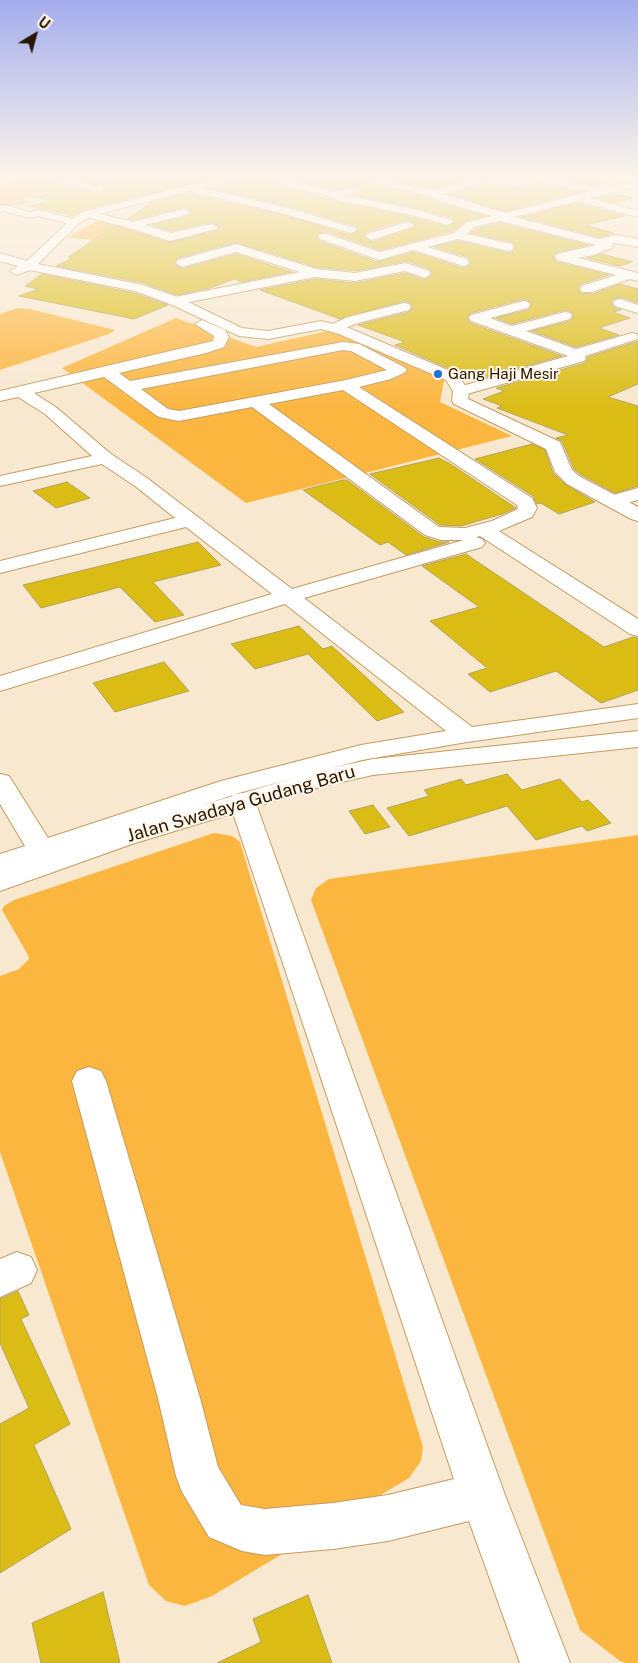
<!DOCTYPE html>
<html>
<head>
<meta charset="utf-8">
<style>
	body { margin:0 }
	#map { position:relative; width:638px; height:1663px; overflow:hidden; background:#f8e8d0; font-family:"Public Sans",sans-serif }
	canvas { display:block }
	.north { position:absolute; left:10px; top:10px; width:50px; height:50px; -webkit-text-stroke:4px #fff6ea; paint-order:stroke; rotate:37deg; font-size:14px; font-weight:700; line-height:20px; text-align:center; color:#271700 }
	.north::after { content:''; display:block; margin:auto; width:18px; height:22px; background:#271700; clip-path:polygon(50% 0,100% 100%,50% 72%,0 100%) }
</style>
</head>
<body>
<div id="map">
<canvas width="638" height="1663"></canvas>
<div class="north">U</div>
</div>
<script>
const ctx = document.querySelector('canvas').getContext('2d');
ctx.lineJoin = 'round';
function fill(path, color) { ctx.fillStyle = color; ctx.fill(path, 'evenodd'); }
const toPath = rows => new Path2D(rows.map(r => 'M' + r).join(''));
function stroke(path, color, width, dash) { ctx.strokeStyle = color; ctx.lineWidth = width; ctx.lineCap = dash ? 'butt' : 'round'; ctx.setLineDash(dash || []); ctx.stroke(path); }
function label(font, color, halo, rows, align = 'center') {
  ctx.font = font + ' "Public Sans",sans-serif'; ctx.lineWidth = 4; ctx.setLineDash([]); ctx.textBaseline = 'middle'; ctx.strokeStyle = halo; ctx.fillStyle = color; for (const [text, x, y, turn = 0] of rows) {
    ctx.save(); ctx.translate(x, y); ctx.rotate((+turn || 0) * Math.PI / 180); ctx.textAlign = isNaN(turn) ? turn : align; if (halo) ctx.strokeText(text, 0, 0); ctx.fillText(text, 0, 0); ctx.restore();
  }
}
const green = toPath([
	[46,176,222,176,229,178,145,198,88,183,34,195,36,196,23,199,32,202,0,209,0,185],
	[257,205,328,226,256,252,230,246,140,247,68,237,104,217,197,241,247,227,245,208],
	[18,308,30,309,115,330,109,334,0,370,0,314],
	[176,318,256,347,332,330,445,376,440,402,512,436,246,503,62,368],
	[214,833,232,836,240,842,423,1447,421,1461,409,1478,212,1596,185,1606,166,1601,149,1585,0,1152,0,976,19,969,29,959,28,955,2,910,4,906,14,900],
	[638,835,638,1663,626,1663,620,1661,580,1630,311,900,316,888,329,879]
]);
const building = toPath([
	[23,176,51,176,55,182,97,194,104,191,104,188,138,179,138,176,218,176,83,210,73,216,31,206,50,201,33,197,55,192,22,182,23,176],
	[248,176,347,176,429,198,445,205,485,216,466,221,453,231,380,250,325,231,316,237,319,241,378,262,414,252,462,268,467,267,471,263,468,257,434,247,458,241,508,253,512,252,516,246,512,242,471,233,475,229,500,223,588,245,557,252,553,256,557,262,609,275,581,284,578,288,580,293,593,294,620,284,638,289,638,303,621,297,613,299,611,302,613,307,621,310,613,312,630,318,599,328,619,335,576,347,532,331,570,321,574,315,570,311,565,310,512,324,496,318,528,310,532,304,528,300,523,299,471,313,467,317,470,323,562,356,475,380,395,345,405,342,358,325,409,312,413,306,409,302,404,301,340,319,260,290,315,279,355,283,405,273,424,280,433,274,430,269,407,261,355,271,316,267,236,242,178,258,174,263,182,269,236,254,292,272,241,282,235,279,210,288,177,295,144,283,56,266,72,258,68,257,115,226,169,243,217,230,220,227,212,222,171,231,152,225,188,216,192,212,185,207,133,220,127,219,152,202,189,193,281,215,350,235,359,230,356,226,289,206,209,188,248,176],
	[284,177,335,189,356,186,358,191,352,195,415,207,452,218,455,222,446,227,412,217,338,202,280,186,277,181,284,177],
	[407,220,415,224,413,228,372,242,363,236,366,232,407,220],
	[378,176,474,176,433,189,378,176],
	[552,176,601,176,602,184,594,186,552,176],
	[486,183,516,188,541,184,580,192,505,211,449,194,486,183],
	[614,194,632,198,614,203,597,198,614,194],
	[577,203,625,216,585,225,614,233,599,237,522,217,577,203],
	[602,254,633,262,619,266,587,258,602,254],
	[42,274,134,293,168,305,134,319,19,296,38,289,25,286,42,274],
	[638,341,638,384,608,397,638,406,638,486,615,493,580,474,574,469,562,441,556,438,568,435,497,408,502,406,483,399,504,391,496,388,585,363,588,357,638,341],
	[532,444,545,450,553,473,566,485,595,502,559,514,541,503,537,504,533,496,475,459,532,444],
	[439,458,452,465,516,508,502,514,461,526,440,525,370,474,439,458],
	[343,480,347,480,424,537,440,542,449,542,406,555,388,542,380,545,303,490,343,480],
	[67,482,90,498,56,508,33,491,67,482],
	[198,542,221,565,153,582,184,615,155,622,120,587,41,608,23,585,198,542],
	[466,554,604,647,633,637,638,638,638,690,601,703,556,671,490,692,468,674,487,668,430,621,479,607,422,566,466,554],
	[299,626,323,649,332,646,404,712,377,721,308,654,255,669,231,644,299,626],
	[164,662,189,691,115,712,93,683,164,662],
	[507,774,522,790,560,779,582,802,588,800,611,823,587,831,582,826,536,840,507,806,409,836,387,808,429,796,424,790,461,779,466,785,507,774],
	[373,805,390,827,365,834,349,811,373,805],
	[18,1291,29,1315,21,1319,70,1424,34,1445,71,1529,0,1573,0,1424,29,1408,0,1343,0,1299,18,1291],
	[103,1592,120,1663,41,1663,32,1623,103,1592],
	[308,1595,332,1663,217,1663,261,1642,253,1619,308,1595]
]);
const street = toPath([
	[0,176,10,176,0,180,0,176],
	[65,176,102,187,103,189,98,192,56,180,53,177,65,176],
	[349,176,369,176,433,191,481,176,516,180,542,176,600,189,638,180,638,186,590,198,638,211,638,217,577,201,514,217,599,239,616,235,638,239,638,247,616,243,613,243,612,248,594,255,578,258,638,273,638,281,630,279,592,292,582,292,580,289,582,286,616,275,557,260,555,257,557,254,596,245,500,221,474,227,467,234,512,244,514,247,512,250,508,251,458,239,427,247,467,259,469,262,467,265,463,266,414,250,379,260,320,239,318,237,320,235,324,233,380,252,454,233,466,223,492,216,446,203,430,196,349,176],
	[486,181,516,186,541,182,588,192,505,213,443,194,486,181],
	[284,179,335,191,355,188,356,190,355,192,344,195,414,209,451,220,453,222,447,225,412,215,338,200,328,196,280,184,279,182,284,179],
	[190,185,288,208,355,228,357,230,351,233,281,213,186,190,185,188,190,185],
	[4,205,29,212,38,210,78,220,80,222,74,225,38,216,29,218,4,211,0,212,0,206,4,205],
	[184,209,190,212,188,214,145,225,171,233,212,224,218,227,216,229,170,241,129,228,83,216,81,214,87,211,133,222,184,209],
	[408,222,412,223,414,225,412,227,371,240,365,236,367,234,408,222],
	[236,244,316,269,355,273,406,263,429,271,431,274,425,278,405,271,355,281,315,277,175,305,170,304,168,301,175,297,300,272,236,252,182,267,176,263,178,260,236,244],
	[620,299,638,305,638,313,615,306,613,303,615,300,620,299],
	[523,301,528,302,530,305,528,308,490,318,512,326,565,312,570,313,572,316,570,319,526,331,576,349,632,333,637,334,638,339,585,356,586,358,584,361,467,394,455,394,453,391,455,388,568,356,471,321,469,318,471,315,523,301],
	[404,303,409,304,411,307,409,310,358,323,335,332,330,331,328,328,330,325,348,317,404,303],
	[202,320,225,330,229,337,224,347,206,353,119,373,130,381,343,342,359,344,404,367,407,370,404,373,391,379,359,387,532,498,537,508,532,517,499,531,638,619,638,636,630,634,480,536,476,537,482,539,485,543,482,547,304,598,472,727,638,704,638,718,467,742,362,760,239,793,0,873,0,854,25,846,0,804,0,774,9,776,48,838,221,781,361,745,446,731,285,604,0,691,0,676,272,594,186,527,0,573,0,561,175,518,135,486,102,464,0,486,0,476,92,456,45,414,18,397,0,401,0,391,213,341,214,336,195,324,202,320],
	[343,350,351,351,387,370,346,380,179,411,168,409,141,389,343,350],
	[104,377,157,416,163,418,179,421,252,407,425,535,441,540,464,540,292,589,147,478,111,454,57,408,34,393,104,377],
	[343,390,517,505,518,509,492,521,465,528,439,527,269,404,343,390],
	[638,488,638,500,613,507,606,505,604,501,606,497,638,488],
	[242,793,251,795,255,801,505,1495,570,1663,520,1663,469,1521,388,1541,333,1549,265,1555,242,1551,209,1537,182,1492,176,1476,158,1398,72,1081,77,1071,89,1067,101,1071,106,1081,200,1398,218,1467,241,1505,265,1509,333,1503,388,1495,454,1479,229,801,233,795,242,793],
	[17,1252,31,1257,37,1270,31,1283,0,1297,0,1259,17,1252]
]);
const secondary = toPath([
	[227,176,246,176,91,216,78,224,38,264,143,285,180,298,242,328,268,331,321,321,349,328,457,374,469,391,468,399,560,442,572,470,579,476,638,507,638,521,631,519,567,484,555,472,546,449,454,404,452,401,453,391,446,380,339,334,321,329,268,339,239,336,170,304,135,291,30,270,16,275,10,271,18,266,0,261,0,253,27,261,70,220,83,212,227,176],
	[638,731,638,747,373,775,323,786,132,844,0,891,0,871,112,832,317,771,373,759,638,731]
]);
const markers = [
	[438,374,5,"#1c72dc"]
];
const farPoinames = [
	["Gang Haji Mesir",448,374]
];
const streetNames = [
	["Jalan Swadaya Gudang Baru",241,804,-16]
];
fill(green, '#fbb63f');
fill(building, '#dbbc15');
stroke(building, '#b3a35e', 1);
stroke(street, '#c49c5f', 2);
stroke(secondary, '#c49c5f', 2);
fill(street, '#fff');
fill(secondary, '#fff');
const sky = ctx.createLinearGradient(0, 0, 0, 409);
sky.addColorStop(0, '#a4aded');
sky.addColorStop(0.43, '#fcf5ea');
sky.addColorStop(1, '#fcf5ea00');
ctx.fillStyle = sky;
ctx.fillRect(0, 0, 638, 409);
for (const [x, y, r, color] of markers) { const dot = new Path2D(); dot.arc(x, y, r, 0, 2 * Math.PI); ctx.fillStyle = color; ctx.fill(dot); stroke(dot, '#fff6ea', 2); }
label('15px', '#271700', '#fff6ea', farPoinames, 'left');
label('18px', '#271700', '#fff6ea', streetNames);
</script>
</body>
</html>
